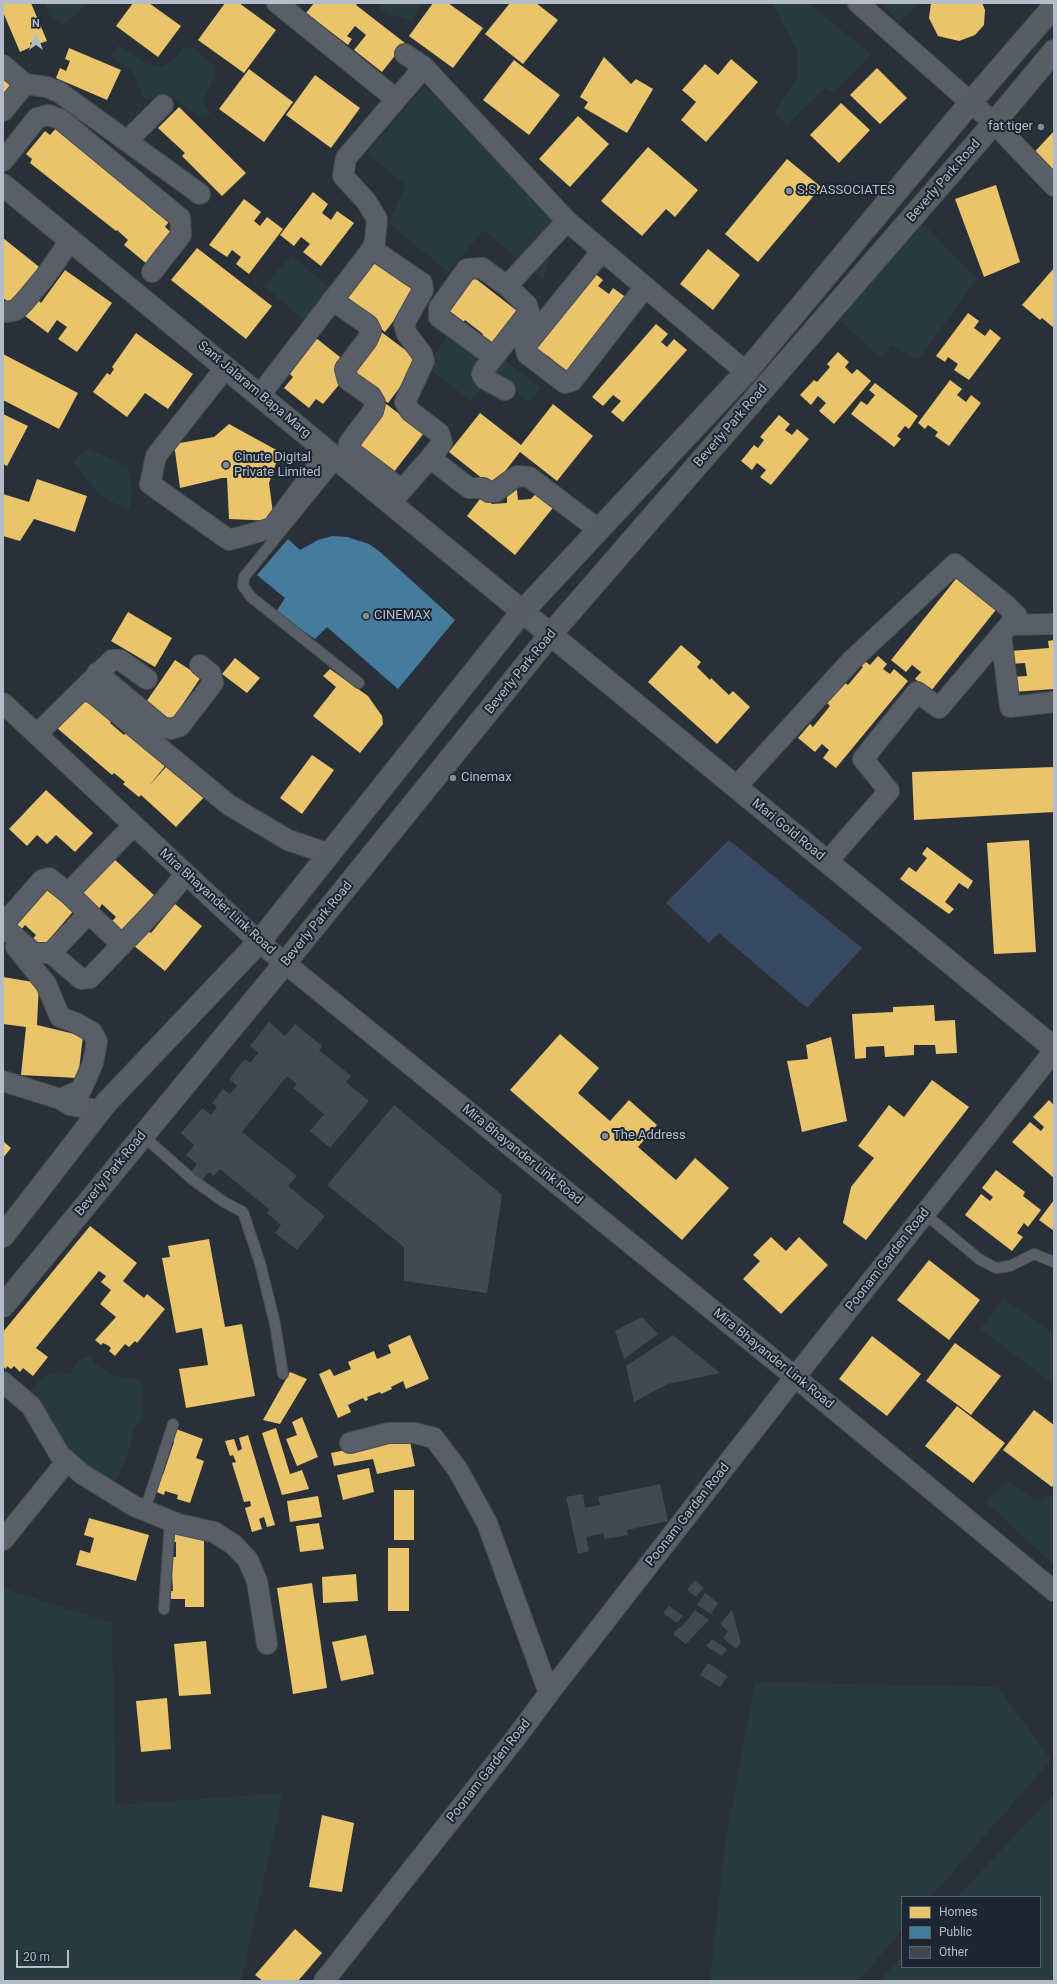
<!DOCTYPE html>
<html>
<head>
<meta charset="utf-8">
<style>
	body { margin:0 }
	#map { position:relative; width:1057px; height:1984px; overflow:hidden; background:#2a3038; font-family:Roboto,sans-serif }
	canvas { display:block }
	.frame { position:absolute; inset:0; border:4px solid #b4bcc9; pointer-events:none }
	.legend { position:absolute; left:901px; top:1896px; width:140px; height:72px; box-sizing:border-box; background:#1d2633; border:1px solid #59626f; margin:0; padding:5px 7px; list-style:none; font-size:12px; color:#b4bcc9 }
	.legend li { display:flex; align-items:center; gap:8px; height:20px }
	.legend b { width:20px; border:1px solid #59626f }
	.north { position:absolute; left:16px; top:16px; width:40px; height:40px; -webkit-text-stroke:3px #1d2633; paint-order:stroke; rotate:0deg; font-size:11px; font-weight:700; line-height:16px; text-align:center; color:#b4bcc9 }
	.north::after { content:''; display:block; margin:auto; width:14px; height:18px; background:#b4bcc9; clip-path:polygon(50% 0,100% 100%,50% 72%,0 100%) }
	.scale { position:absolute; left:16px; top:1950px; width:53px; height:18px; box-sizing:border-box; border:2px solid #b4bcc9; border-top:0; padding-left:5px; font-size:12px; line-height:14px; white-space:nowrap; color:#b4bcc9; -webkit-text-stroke:3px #1d2633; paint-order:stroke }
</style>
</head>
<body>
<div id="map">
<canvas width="1057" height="1984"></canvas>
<div class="frame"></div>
<ul class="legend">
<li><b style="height:11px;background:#e9c46a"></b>Homes</li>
<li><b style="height:11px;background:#457b9d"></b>Public</li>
<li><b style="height:11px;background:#444950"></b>Other</li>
</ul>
<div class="north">N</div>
<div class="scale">20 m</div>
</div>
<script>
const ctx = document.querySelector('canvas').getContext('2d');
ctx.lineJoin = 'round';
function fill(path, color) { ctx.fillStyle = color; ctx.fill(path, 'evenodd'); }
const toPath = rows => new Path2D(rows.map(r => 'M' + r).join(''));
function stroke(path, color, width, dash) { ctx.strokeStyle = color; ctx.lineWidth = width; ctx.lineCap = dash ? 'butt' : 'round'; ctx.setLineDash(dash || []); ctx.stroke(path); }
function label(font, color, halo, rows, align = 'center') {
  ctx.font = font + ' Roboto,sans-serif'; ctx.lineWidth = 4; ctx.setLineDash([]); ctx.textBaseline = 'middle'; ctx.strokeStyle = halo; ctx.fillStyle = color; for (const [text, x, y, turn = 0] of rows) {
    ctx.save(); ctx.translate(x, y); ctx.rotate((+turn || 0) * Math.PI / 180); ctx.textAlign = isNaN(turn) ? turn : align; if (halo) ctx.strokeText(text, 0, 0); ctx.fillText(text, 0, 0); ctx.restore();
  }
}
const green = toPath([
	[44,3,89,3,64,24,50,16],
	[381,3,421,3,412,22,379,10],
	[772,3,808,3,871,54,833,92,825,88,787,125,774,112,797,78,797,50],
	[881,3,919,3,899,23],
	[119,45,142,61,161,67,171,62,183,48,193,48,213,65,213,78,203,102,211,114,201,117,164,93,151,99,144,99,137,80,132,72,111,56],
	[424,87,556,201,551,257,543,280,484,230,448,272,389,223,405,185,367,153],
	[921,221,977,279,918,360,891,345,881,358,837,318],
	[291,255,331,289,304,320,264,286],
	[458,324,541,388,530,402,493,374,471,401,425,366],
	[88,449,128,466,132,488,130,510,101,497,73,461],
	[1004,1299,1054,1333,1054,1384,980,1329],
	[90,1355,96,1365,118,1377,135,1379,142,1383,141,1391,144,1416,134,1430,128,1454,113,1488,69,1456,29,1392,44,1376,57,1372,66,1374,70,1373,78,1361],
	[1008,1481,1037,1502,1054,1494,1054,1565,986,1502],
	[3,1588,112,1623,115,1805,283,1793,241,1981,3,1981],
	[755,1682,998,1687,1051,1760,931,1897,902,1897,902,1931,858,1981,710,1981,725,1846],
	[1054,1794,1054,1981,879,1981,902,1956,902,1967,1040,1967,1040,1897,957,1897]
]);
const water = toPath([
	[729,840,862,948,807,1008,719,933,709,943,666,903]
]);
const homes = toPath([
	[3,3,31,3,47,41,38,44,36,41,30,43,31,47,20,52,3,12],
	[133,3,149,3,181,26,158,57,116,26],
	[225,3,239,3,276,30,244,73,198,40],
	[314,3,358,3,356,5,405,43,382,72,354,50,366,35,355,26,347,36,352,39,348,45,306,13],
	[433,3,448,3,483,28,453,68,409,36],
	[510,3,536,3,558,20,523,64,485,34],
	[931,3,982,3,985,10,984,25,975,35,959,41,938,36,929,18],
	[69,48,121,70,107,100,56,78,60,68,66,71,70,61,65,59],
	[604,57,631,84,636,79,653,89,627,133,584,108,588,102,580,97],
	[731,59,758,82,706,142,681,120,696,102,682,90,705,64,718,75],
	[514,60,560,95,529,135,483,100],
	[877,68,907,98,880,124,850,95],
	[249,69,293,102,264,142,219,109],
	[3,75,17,87,3,105],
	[315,75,360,108,331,148,286,115],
	[841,103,870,130,839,163,810,135],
	[179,107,246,173,222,196,182,156,185,153,158,128],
	[578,116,609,144,570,187,539,159],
	[59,125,173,216,165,227,172,233,147,264,124,245,128,240,117,230,116,231,30,163,32,159,26,154,45,131,50,135],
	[1054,131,1054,183,1028,159],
	[648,147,698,190,675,217,666,209,642,236,601,201],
	[787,159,821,187,758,262,725,234],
	[996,185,1020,262,984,277,955,199],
	[313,192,328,204,322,213,331,220,337,211,354,223,321,266,303,252,310,244,301,237,294,246,280,235],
	[244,199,261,212,254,221,260,226,267,217,283,229,249,274,236,264,241,257,232,250,227,257,209,245],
	[3,238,43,270,14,306,3,298],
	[197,248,272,306,246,339,171,280],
	[708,249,740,275,713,310,680,284],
	[379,257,419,288,385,332,345,301],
	[1054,268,1054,328,1042,318,1040,320,1022,305],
	[65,270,112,303,77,352,58,339,67,327,57,320,48,333,25,316,37,299,41,303],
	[592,271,603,280,598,286,609,294,613,288,627,298,566,377,553,367,556,363,548,356,545,360,531,349],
	[471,275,521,314,493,349,480,338,483,334,465,320,462,324,444,310],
	[968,313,979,321,974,328,985,336,990,329,1001,338,969,380,954,370,958,364,948,357,945,362,936,356],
	[656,324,668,334,661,342,667,347,674,339,687,350,623,422,611,412,621,401,613,395,603,406,592,397],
	[380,331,420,361,388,403,348,372],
	[136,333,193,374,168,409,145,393,127,417,93,392,107,373,110,375,114,369,112,367],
	[316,338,345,361,335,373,343,380,323,404,316,399,309,408,284,388,293,377,288,372],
	[838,352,849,362,845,367,852,374,857,369,871,381,834,424,819,411,826,403,818,396,811,405,800,395,814,380,817,382,830,367,827,364],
	[3,354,78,393,59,429,3,400],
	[950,380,962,389,957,395,966,402,971,395,981,403,949,446,935,436,938,432,928,425,925,429,918,423],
	[875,383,918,416,909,429,905,426,897,436,901,439,894,447,851,414,861,401,867,405,875,395,869,390],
	[385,403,424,433,390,477,351,447],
	[553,404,593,436,557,481,520,452,493,487,449,452,480,413,521,445],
	[3,414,28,426,7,466,3,464],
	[779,415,790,424,785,430,792,435,797,429,809,439,771,485,760,477,766,470,757,463,752,470,741,461,754,445,758,448,764,440,760,437],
	[229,424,280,452,269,483,274,521,229,519,227,478,222,478,180,488,174,444,214,437],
	[37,479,87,496,75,532,34,519,20,541,3,536,3,494,29,502],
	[507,490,517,490,518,500,531,499,539,490,556,504,515,555,467,516,483,495,492,504,507,503],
	[959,575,999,606,931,691,915,679,921,672,912,665,906,672,891,660],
	[128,612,172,638,155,667,111,641],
	[1054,640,1054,689,1013,692,1011,677,1027,676,1025,663,1010,664,1010,651,1049,648,1048,641],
	[681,645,701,662,697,667,710,680,711,678,729,695,733,691,750,707,717,744,648,682],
	[878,656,887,664,883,669,890,674,894,669,908,681,836,768,823,758,829,750,822,744,815,752,798,738,810,724,813,727,830,706,827,703,844,682,848,685,863,667,859,664,862,659,870,665],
	[235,658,260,678,247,693,222,674],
	[175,660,201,677,170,723,144,705],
	[330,669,368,696,382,716,383,724,360,753,313,716,336,687,323,676],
	[86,694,114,718,110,723,124,735,130,728,169,761,149,786,172,760,208,793,176,827,141,795,139,797,123,784,125,782,114,773,112,775,57,728],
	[312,755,334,770,302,814,280,798],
	[1054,767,1054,812,914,820,912,772],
	[46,790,93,833,75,852,56,835,47,844,37,835,27,846,9,829],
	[1029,840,1036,952,994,954,987,843],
	[927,847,973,881,968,889,959,883,945,902,954,909,949,914,900,879,909,867,916,872,927,858,922,854],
	[114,859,154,895,121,931,111,922,116,917,102,904,99,909,82,894],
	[46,883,76,908,41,949,31,941,36,935,25,925,20,931,11,924],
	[175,904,202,926,165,971,133,945,146,930,151,933],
	[3,977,39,983,37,1025,83,1036,78,1078,21,1075,26,1027,3,1024],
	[934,1005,935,1021,955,1020,957,1053,936,1054,935,1045,914,1045,914,1055,885,1057,884,1046,866,1047,866,1058,855,1059,852,1014,893,1012,893,1007],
	[560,1034,599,1068,578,1093,610,1121,629,1100,657,1125,638,1147,676,1180,695,1158,729,1188,682,1240,510,1090],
	[831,1037,847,1121,802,1132,787,1061,808,1059,806,1045],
	[932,1080,969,1107,866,1240,843,1223,851,1187,874,1158,858,1146,889,1105,904,1117],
	[1049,1100,1054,1105,1054,1178,1012,1142,1030,1122,1041,1131,1044,1127,1033,1117],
	[3,1141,11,1148,3,1158],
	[996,1170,1025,1192,1023,1196,1041,1210,1028,1227,1024,1223,1017,1233,1023,1237,1012,1251,965,1215,981,1194,990,1201,993,1197,982,1188],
	[1054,1200,1054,1231,1039,1220],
	[90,1226,137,1263,123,1281,144,1298,147,1294,165,1309,137,1343,135,1341,129,1347,125,1344,115,1356,109,1351,111,1348,109,1346,103,1343,101,1345,95,1340,116,1317,100,1304,111,1290,101,1282,106,1276,99,1271,36,1348,48,1357,33,1376,23,1368,20,1372,14,1366,11,1369,7,1366,6,1369,3,1366,3,1332],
	[771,1237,786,1251,799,1237,828,1265,781,1314,743,1279,760,1261,753,1255],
	[209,1239,225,1327,242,1324,255,1396,186,1408,179,1369,208,1365,202,1328,176,1333,162,1258,170,1257,168,1246],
	[929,1260,980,1300,949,1340,897,1300],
	[410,1335,429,1379,406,1389,403,1381,391,1387,392,1389,381,1394,380,1392,367,1397,368,1400,365,1401,363,1398,348,1405,351,1412,338,1418,319,1374,330,1369,334,1376,351,1369,348,1362,374,1351,377,1359,391,1353,388,1345],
	[872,1336,921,1374,887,1416,839,1379],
	[955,1343,1001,1376,971,1415,926,1381],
	[290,1372,307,1379,280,1424,263,1420],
	[957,1406,1005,1443,973,1483,925,1446],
	[1034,1410,1054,1425,1054,1484,1052,1487,1003,1450],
	[302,1417,318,1457,297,1466,286,1439,297,1435,292,1422],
	[276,1428,290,1474,302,1470,309,1489,282,1495,262,1433],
	[176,1429,203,1439,196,1458,204,1461,190,1503,177,1499,178,1495,165,1491,164,1495,152,1490,158,1473,163,1475,174,1442,172,1441],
	[248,1435,275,1525,267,1527,264,1517,259,1519,262,1529,252,1532,245,1508,251,1506,250,1501,244,1502,232,1463,236,1462,233,1455,230,1456,225,1441,234,1439,238,1451,242,1449,239,1438],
	[409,1437,415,1466,377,1474,373,1459,334,1466,331,1453],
	[369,1468,374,1492,343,1500,337,1475],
	[394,1490,414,1490,414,1540,394,1540],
	[318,1496,322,1517,290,1522,287,1501],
	[89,1518,149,1535,136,1581,76,1565,80,1550,90,1553,94,1538,84,1535],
	[319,1523,324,1549,300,1552,296,1526],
	[172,1533,204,1533,204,1607,185,1607,185,1599,171,1599,171,1591,173,1591,171,1557,176,1557,176,1542,172,1542],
	[388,1548,409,1548,409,1611,388,1611],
	[356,1574,358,1601,323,1603,322,1577],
	[312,1583,327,1688,293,1694,277,1588],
	[366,1635,374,1674,341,1681,332,1642],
	[206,1641,211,1694,179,1696,174,1644],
	[167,1698,171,1749,141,1752,136,1701],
	[322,1815,354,1823,342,1892,309,1887],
	[295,1929,322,1953,298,1981,263,1981,255,1975]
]);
const public = toPath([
	[332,536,347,537,369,544,379,551,455,620,398,689,327,627,315,639,276,612,285,598,257,575,288,539,300,550,318,540]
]);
const building = toPath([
	[269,1022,285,1036,295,1024,322,1046,319,1050,351,1076,346,1082,369,1101,330,1148,310,1131,324,1114,293,1088,297,1084,287,1076,242,1132,297,1176,288,1186,325,1216,297,1250,275,1233,281,1225,267,1213,270,1210,220,1169,214,1176,209,1172,202,1180,192,1171,197,1164,186,1155,194,1145,181,1133,202,1108,211,1115,217,1107,212,1103,223,1089,230,1094,237,1086,229,1079,245,1059,250,1063,258,1053,250,1046],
	[394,1105,502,1195,487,1293,404,1281,404,1247,327,1185],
	[642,1317,658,1334,624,1359,615,1331],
	[673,1335,720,1373,668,1384,634,1402,626,1366],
	[660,1484,668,1521,627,1530,628,1535,605,1539,603,1533,586,1537,589,1551,578,1554,566,1497,583,1494,585,1508,600,1505,598,1497],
	[695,1580,704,1588,696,1597,687,1590],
	[705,1593,718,1603,711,1614,697,1605],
	[669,1606,683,1616,677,1623,663,1613],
	[695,1610,709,1620,686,1644,673,1634,679,1627,681,1628],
	[732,1610,741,1643,736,1649,723,1638,728,1631,720,1624],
	[712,1639,727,1649,722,1656,706,1646],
	[708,1663,728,1676,720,1687,700,1675]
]);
const service = toPath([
	[339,460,244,577,243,586,251,597,359,683],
	[142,1135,193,1180,224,1202,243,1212,260,1263,275,1324,283,1374],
	[925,1214,979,1259,996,1268,1010,1266,1034,1254,1054,1262],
	[145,1510,173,1424],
	[164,1609,170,1521]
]);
const minor = toPath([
	[277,3,396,99],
	[858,3,994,123,1054,186],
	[405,54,424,67,567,221,746,372],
	[3,65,25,84,3,111],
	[25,84,47,87,59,92,200,194],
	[127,141,163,105],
	[3,161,37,118,48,115,60,119,180,218,181,235,152,272],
	[372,249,422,283,423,290,404,324,407,334,422,354,424,361,405,402,410,411,439,433,442,443,430,458,469,488,483,488,489,492,495,492,517,476,529,477,599,530],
	[602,251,525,346,527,354,565,383,572,381,645,287],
	[507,286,527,305,529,312,494,357,439,317,439,308,467,269,482,268,507,286,567,221],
	[332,300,368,325,371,331,367,340,345,369,348,380,371,396,375,403,373,411,349,443,349,450,402,490,390,503],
	[3,311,7,312,16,310,24,302,44,278,70,241],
	[494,357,485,368,482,374,485,379,505,390],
	[226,367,156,456,150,484,229,540,272,528,328,452],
	[260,395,372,249,375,241,377,219,366,201,343,176,346,158,424,67],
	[402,490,430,458],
	[1009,625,1054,624],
	[1001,635,1010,707,1054,702],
	[97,673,162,727,171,729,180,726,213,683,211,674,200,665],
	[87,691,93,693,229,805,288,840,329,854],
	[3,703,259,942,795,1377,1054,1591],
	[37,734,112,660,120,660,147,679],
	[736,787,852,660,955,564,1006,605,1017,616,939,708,917,692,863,759,889,791,827,862],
	[134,825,68,893,49,878,42,880,6,921,6,929,34,953,51,953,81,979,90,978,161,904,186,874],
	[68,893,122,945],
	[16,947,46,984,60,1017,76,1023,92,1032,97,1041,93,1063,81,1090,60,1099],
	[51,953,88,914],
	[3,1081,60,1099,70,1105,101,1111],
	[3,1382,31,1406,60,1455,82,1474,134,1506,178,1524,214,1532,234,1545,248,1560,257,1581,267,1644],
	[350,1443,388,1433,415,1433,434,1438,458,1470,487,1523,549,1693],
	[3,1540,67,1461],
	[324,1981,518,1735,549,1693,795,1377,1054,1051]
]);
const tertiary = toPath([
	[3,185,1054,1048]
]);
const secondary = toPath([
	[3,1236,106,1103,259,942,522,612,746,372,971,102,1054,6],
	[3,1306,285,963,550,635,994,123,1054,51]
]);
const markers = [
	[1041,127,4,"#848b96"],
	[789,191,4,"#848b96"],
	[226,465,4,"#848b96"],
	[366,616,4,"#848b96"],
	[453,778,4,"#848b96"],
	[605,1136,4,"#848b96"]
];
const poiNames = [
	["fat tiger",1033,127,"right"],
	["S.S.ASSOCIATES",797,191],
	["Cinute Digital",234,458],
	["Private Limited",234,473],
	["CINEMAX",374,616],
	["Cinemax",461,778],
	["The Address",613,1136]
];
const streetNames = [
	["Beverly Park Road",944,181,-49],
	["Sant Jalaram Bapa Marg",254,390,40],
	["Beverly Park Road",731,426,-49],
	["Beverly Park Road",521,672,-51],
	["Mari Gold Road",788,830,39],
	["Mira Bhayander Link Road",217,902,42],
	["Beverly Park Road",317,924,-51],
	["Mira Bhayander Link Road",522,1155,39],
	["Beverly Park Road",111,1174,-51],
	["Poonam Garden Road",888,1260,-52],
	["Mira Bhayander Link Road",773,1359,39],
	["Poonam Garden Road",688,1515,-52],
	["Poonam Garden Road",489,1771,-52]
];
fill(green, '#273a3e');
fill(water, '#384963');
fill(homes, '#e9c46a');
fill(public, '#457b9d');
fill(building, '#444950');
stroke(service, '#484c53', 12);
stroke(minor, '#484c53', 22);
stroke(tertiary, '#484c53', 24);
stroke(secondary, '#484c53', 24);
stroke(service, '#5a5e66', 10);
stroke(minor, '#5a5e66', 20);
stroke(tertiary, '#5a5e66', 22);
stroke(secondary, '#595d64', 22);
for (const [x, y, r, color] of markers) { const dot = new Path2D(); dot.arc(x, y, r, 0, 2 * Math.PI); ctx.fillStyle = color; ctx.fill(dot); stroke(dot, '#1d2633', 1.5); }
label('13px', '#b4bcc9', '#1d2633', poiNames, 'left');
label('13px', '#b4bcc9', '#1d2633', streetNames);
</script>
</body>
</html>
